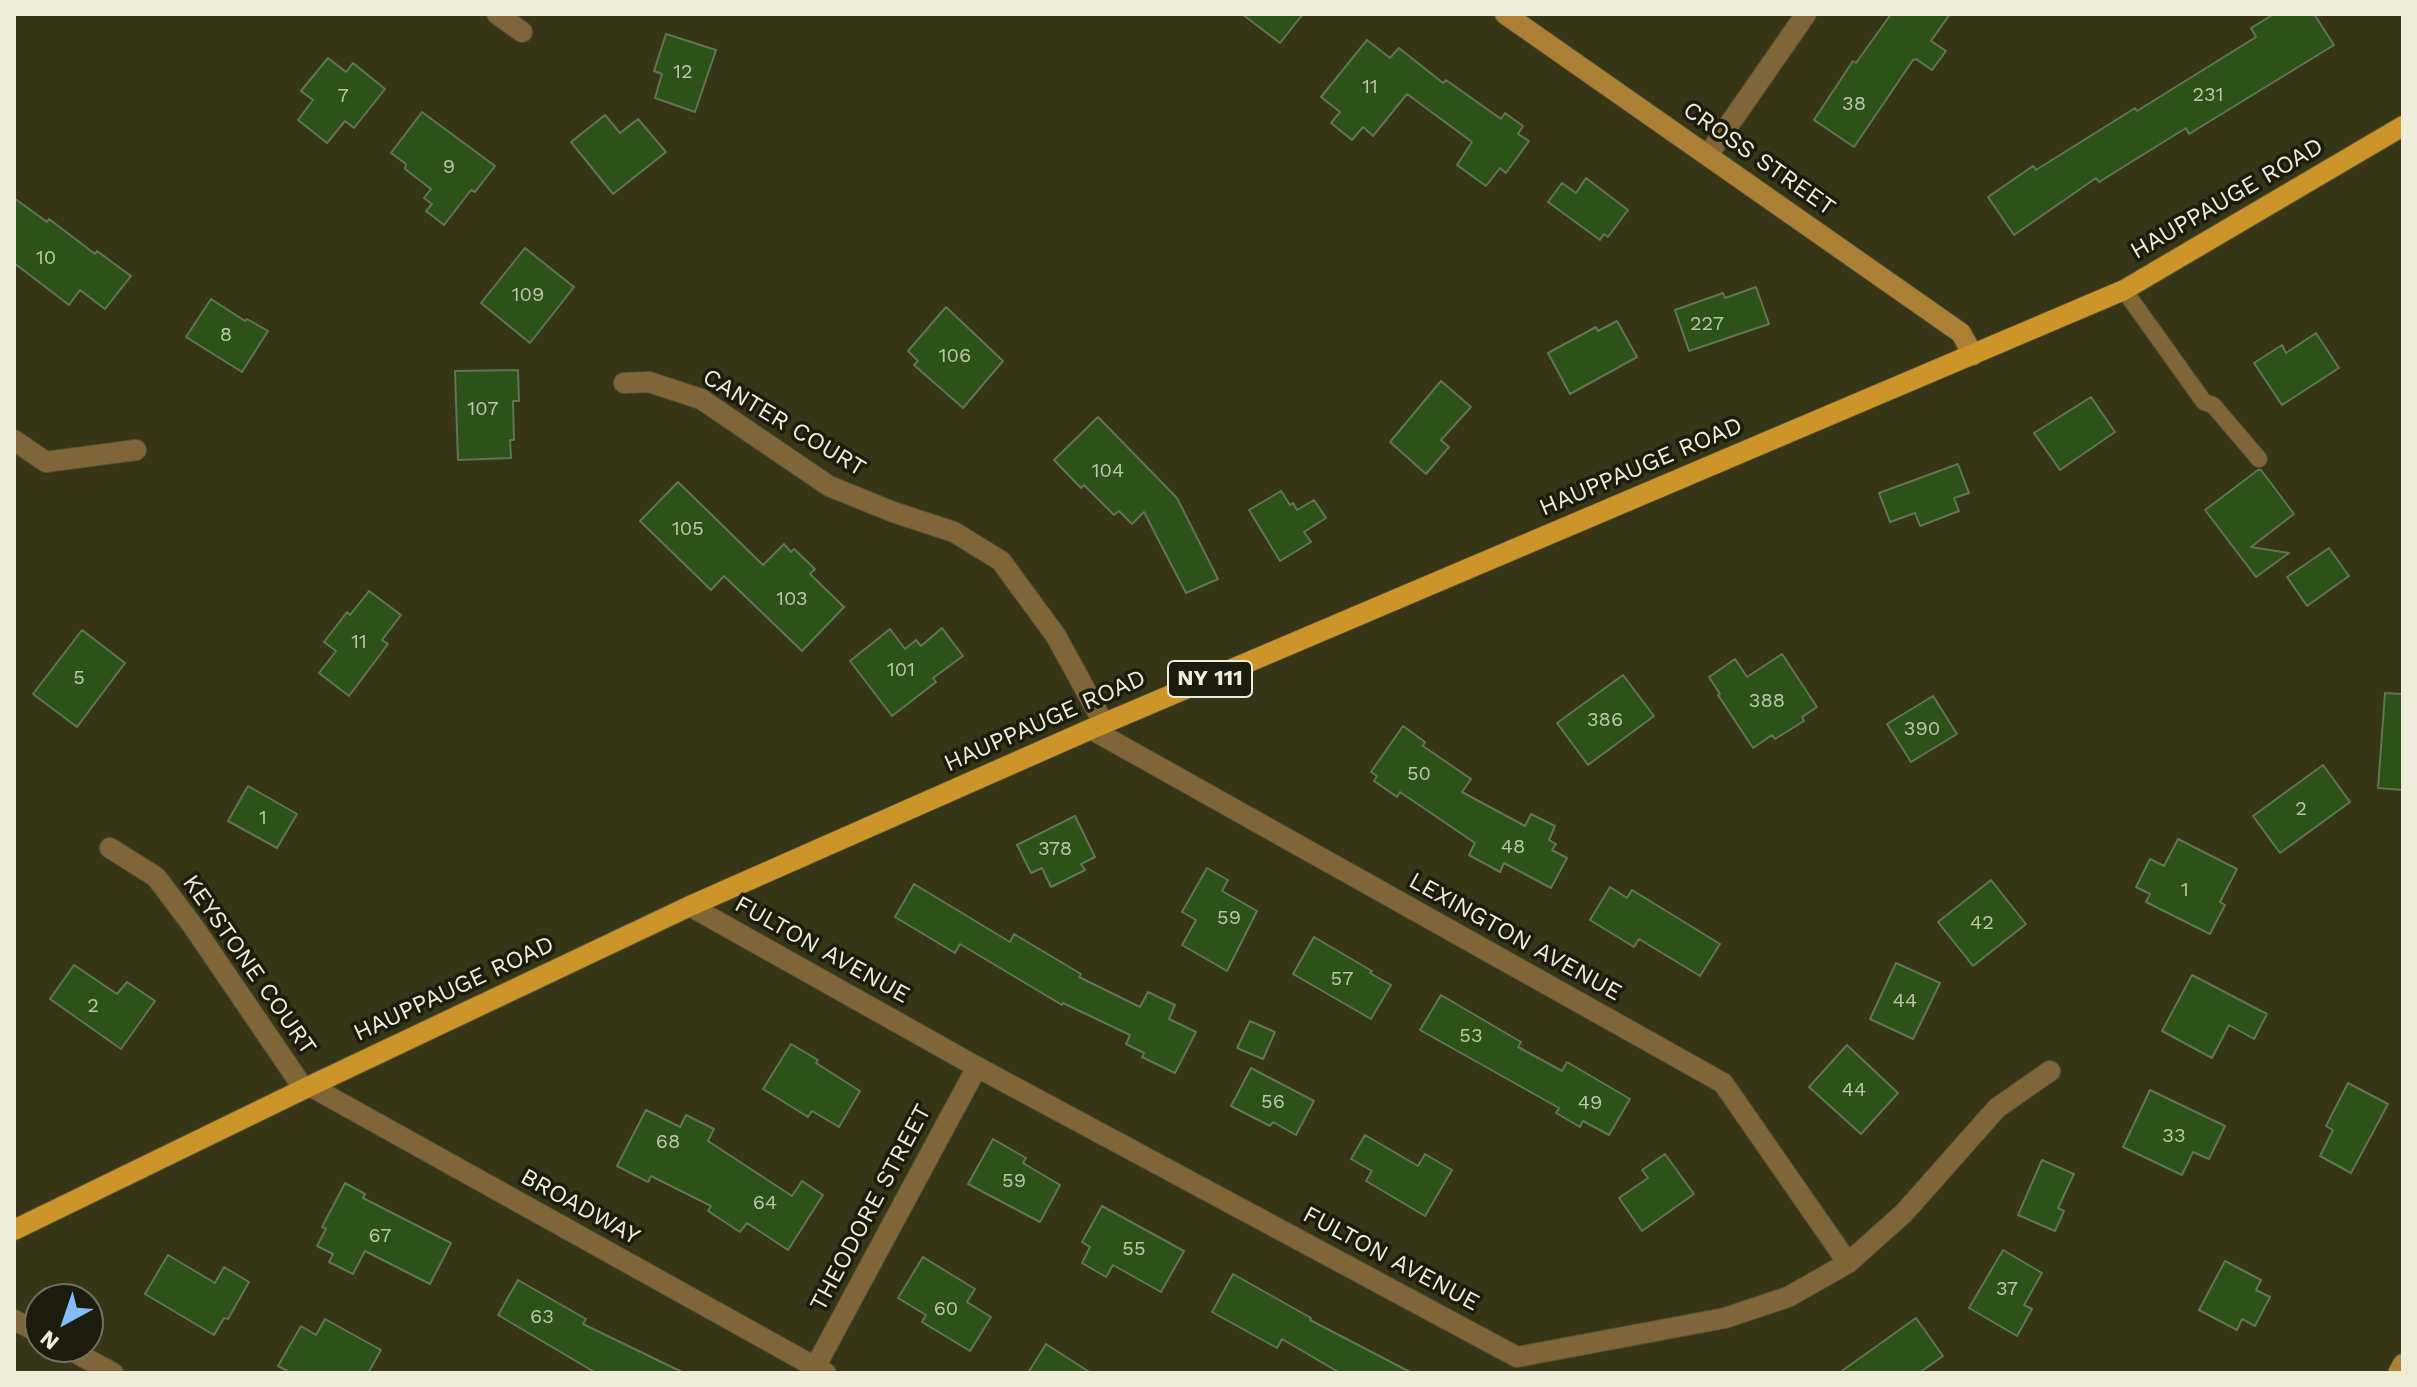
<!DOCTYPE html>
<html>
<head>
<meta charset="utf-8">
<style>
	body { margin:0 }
	#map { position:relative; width:2417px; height:1387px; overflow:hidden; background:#363515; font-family:"Work Sans",sans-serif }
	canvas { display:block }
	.frame { position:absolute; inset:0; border:16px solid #ededda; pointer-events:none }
	.north { position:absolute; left:24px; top:1283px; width:80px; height:80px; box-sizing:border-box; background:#1c1c0e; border:2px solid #707060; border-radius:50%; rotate:220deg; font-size:22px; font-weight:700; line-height:32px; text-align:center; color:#ededda }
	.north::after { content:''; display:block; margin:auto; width:28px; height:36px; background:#83bcfb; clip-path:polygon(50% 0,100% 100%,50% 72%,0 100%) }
</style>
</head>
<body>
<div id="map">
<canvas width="2417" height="1387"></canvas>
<div class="frame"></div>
<div class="north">N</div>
</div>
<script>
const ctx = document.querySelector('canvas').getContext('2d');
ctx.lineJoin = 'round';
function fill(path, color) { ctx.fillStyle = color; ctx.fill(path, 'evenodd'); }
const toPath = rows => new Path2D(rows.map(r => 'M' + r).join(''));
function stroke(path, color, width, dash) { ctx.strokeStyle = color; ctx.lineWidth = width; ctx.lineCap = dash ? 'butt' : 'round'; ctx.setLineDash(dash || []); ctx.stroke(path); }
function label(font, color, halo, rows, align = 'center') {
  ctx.font = font + ' "Work Sans",sans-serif'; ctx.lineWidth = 7; ctx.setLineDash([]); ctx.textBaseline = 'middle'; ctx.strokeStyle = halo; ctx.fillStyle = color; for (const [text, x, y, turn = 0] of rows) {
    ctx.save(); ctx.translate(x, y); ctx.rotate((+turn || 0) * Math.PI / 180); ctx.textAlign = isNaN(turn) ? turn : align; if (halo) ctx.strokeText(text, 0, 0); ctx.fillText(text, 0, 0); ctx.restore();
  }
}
const building = toPath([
	[1242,14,1303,14,1280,43,1242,14],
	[1891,14,1950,14,1931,41,1946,51,1932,70,1916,59,1913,60,1854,147,1814,120,1853,61,1856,63,1891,14],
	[2274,14,2314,14,2334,45,2189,134,2186,128,2099,182,2096,178,2014,235,1988,197,2033,166,2036,170,2135,108,2137,111,2256,37,2251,28,2274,14],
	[666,34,716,50,695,112,655,98,662,74,654,71,666,34],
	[1367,40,1390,58,1399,48,1443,83,1446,80,1501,119,1505,113,1523,126,1518,134,1529,141,1506,173,1500,168,1486,186,1457,165,1472,142,1407,94,1373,136,1363,127,1352,140,1331,123,1340,112,1321,97,1367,40],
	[328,58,346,72,353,63,385,89,354,128,345,121,327,143,298,120,313,100,301,91,328,58],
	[422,112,495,166,475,192,471,190,444,225,426,211,432,204,424,198,431,189,405,169,406,164,391,153,422,112],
	[605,115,620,133,638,119,666,152,613,194,571,142,605,115],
	[1586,178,1628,210,1608,237,1604,234,1600,240,1548,202,1562,183,1576,193,1586,178],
	[14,198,47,222,49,219,95,254,97,251,131,276,105,309,80,290,69,305,14,263,14,198],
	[525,248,574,287,530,343,481,303,525,248],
	[1756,287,1769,324,1689,351,1675,310,1723,293,1725,298,1756,287],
	[211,299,245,321,247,319,268,331,242,372,186,337,211,299],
	[946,307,1003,361,963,408,914,365,918,361,908,351,946,307],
	[1617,321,1637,357,1570,394,1548,353,1596,327,1598,331,1617,321],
	[2316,333,2339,368,2282,405,2254,363,2282,345,2286,353,2316,333],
	[518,370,519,401,513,401,514,440,510,440,511,458,458,460,455,371,518,370],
	[1441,381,1471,407,1441,440,1449,447,1426,474,1390,442,1441,381],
	[2091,397,2115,432,2060,470,2034,433,2091,397],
	[1098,417,1177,498,1218,579,1186,593,1144,512,1132,524,1119,511,1114,515,1084,485,1081,488,1054,460,1098,417],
	[1958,464,1969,493,1954,498,1959,511,1920,526,1915,513,1890,522,1879,493,1958,464],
	[2258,470,2261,470,2294,514,2251,547,2289,553,2256,577,2205,510,2258,470],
	[678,482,763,565,784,544,791,552,794,549,815,569,810,574,844,607,802,651,724,576,711,590,640,521,678,482],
	[1281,491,1290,505,1293,503,1297,510,1314,500,1326,518,1304,532,1311,542,1280,561,1249,510,1281,491],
	[2329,548,2349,576,2307,606,2287,577,2329,548],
	[369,591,401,615,382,640,388,644,349,696,319,673,336,651,324,642,347,612,350,615,369,591],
	[942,628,963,656,933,678,936,682,892,716,850,661,890,629,905,649,916,640,921,646,942,628],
	[82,630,125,663,77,727,33,694,82,630],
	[1782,654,1817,707,1802,717,1804,721,1775,739,1772,735,1753,748,1718,695,1720,694,1709,677,1735,659,1747,677,1782,654],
	[1623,675,1654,716,1588,765,1557,723,1623,675],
	[2385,693,2403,694,2403,790,2378,788,2385,693],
	[1933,696,1957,734,1911,762,1887,724,1933,696],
	[1403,726,1425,742,1423,746,1471,779,1462,792,1525,826,1531,814,1555,826,1549,840,1556,844,1552,850,1567,858,1551,888,1504,863,1500,872,1469,855,1475,843,1400,792,1397,797,1374,781,1377,776,1371,772,1403,726],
	[2323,765,2350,802,2280,853,2253,816,2323,765],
	[248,786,297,814,277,848,228,821,248,786],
	[1075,816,1095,857,1081,864,1085,870,1051,887,1042,868,1031,873,1017,845,1075,816],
	[2178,839,2237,869,2220,902,2225,905,2210,934,2146,902,2150,894,2136,887,2150,859,2164,866,2178,839],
	[1207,868,1228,880,1222,891,1257,911,1227,971,1182,945,1196,920,1182,912,1207,868],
	[1991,880,2026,924,1973,966,1938,922,1991,880],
	[914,884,1010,942,1014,934,1081,974,1079,977,1140,1007,1148,992,1175,1005,1169,1019,1196,1032,1175,1073,1142,1057,1144,1053,1126,1044,1130,1035,1063,1003,1062,1005,960,944,955,953,895,917,914,884],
	[1610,887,1627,898,1632,890,1720,944,1700,976,1639,939,1634,947,1590,920,1610,887],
	[1314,937,1372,971,1370,973,1391,985,1371,1019,1293,974,1314,937],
	[1896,963,1940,983,1913,1039,1870,1019,1896,963],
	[74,965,117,994,127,982,155,1001,121,1049,50,999,74,965],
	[2192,975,2267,1014,2254,1039,2229,1025,2212,1058,2162,1031,2192,975],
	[1441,995,1521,1042,1518,1047,1562,1071,1567,1062,1630,1099,1609,1135,1583,1121,1580,1127,1556,1113,1559,1108,1420,1030,1441,995],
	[1250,1021,1275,1032,1263,1059,1237,1048,1250,1021],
	[791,1044,818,1060,816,1063,860,1091,839,1127,812,1111,808,1117,763,1089,791,1044],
	[1847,1045,1898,1093,1861,1134,1809,1087,1847,1045],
	[1251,1068,1314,1101,1296,1135,1273,1122,1270,1126,1231,1106,1251,1068],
	[2348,1083,2388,1104,2351,1173,2320,1156,2333,1130,2326,1126,2348,1083],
	[2150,1090,2225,1126,2209,1159,2193,1152,2182,1175,2123,1147,2150,1090],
	[646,1110,680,1127,686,1115,714,1129,708,1141,792,1196,802,1181,823,1195,788,1250,747,1223,740,1232,708,1211,711,1206,651,1176,648,1182,617,1166,646,1110],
	[1365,1135,1418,1166,1425,1154,1452,1170,1425,1216,1366,1181,1372,1171,1351,1159,1365,1135],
	[993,1139,1026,1158,1023,1163,1060,1185,1040,1222,968,1184,993,1139],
	[1665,1154,1694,1194,1642,1231,1619,1198,1648,1178,1642,1170,1665,1154],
	[2042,1160,2074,1174,2058,1208,2064,1211,2055,1231,2018,1215,2042,1160],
	[345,1183,365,1194,363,1198,451,1243,430,1284,365,1251,353,1274,329,1262,333,1254,317,1246,326,1229,322,1227,345,1183],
	[1102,1206,1184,1251,1161,1292,1113,1265,1106,1277,1082,1263,1090,1247,1082,1242,1102,1206],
	[2003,1250,2042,1273,2024,1305,2032,1309,2017,1336,1969,1308,2003,1250],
	[168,1255,215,1283,224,1267,249,1282,228,1319,224,1318,214,1335,145,1294,168,1255],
	[923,1257,975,1289,967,1302,991,1317,970,1351,922,1322,926,1315,898,1298,923,1257],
	[2225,1261,2261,1280,2256,1290,2270,1297,2255,1326,2242,1319,2237,1330,2199,1310,2225,1261],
	[1233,1274,1311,1318,1310,1320,1412,1373,1340,1373,1282,1339,1277,1348,1212,1312,1233,1274],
	[518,1280,586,1319,583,1324,684,1373,596,1373,498,1315,518,1280],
	[1916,1318,1943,1356,1919,1373,1839,1373,1916,1318],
	[325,1319,381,1350,368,1373,291,1373,278,1366,301,1326,316,1335,325,1319],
	[1046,1344,1091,1373,1028,1373,1046,1344]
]);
const lane = toPath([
	[2124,290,2204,402,2213,405,2259,459]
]);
const street = toPath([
	[497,14,522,32],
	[1708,155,1806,14],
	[624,383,649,382,701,399,829,486,893,512,954,532,1001,561,1056,636,1104,724],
	[14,440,46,462,136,450],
	[1091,729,1723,1083,1848,1263],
	[110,848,156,877,193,926,304,1089],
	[690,906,977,1067,1517,1357,1725,1318,1788,1297,1848,1263,1904,1213,1997,1108,2050,1071],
	[310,1086,826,1373],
	[14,1320,40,1333],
	[65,1347,113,1373],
	[812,1373,977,1067]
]);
const secondary = toPath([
	[1505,14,1961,333,1973,355],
	[2398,1373,2403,1364]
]);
const primary = toPath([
	[14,1230,310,1086,690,906,1091,729,2124,290,2403,126]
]);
const numberNames = [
	["12",683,72],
	["11",1370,87],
	["231",2208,95],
	["7",343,96],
	["38",1854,104],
	["9",449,167],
	["10",46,258],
	["109",528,295],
	["227",1707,324],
	["8",226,335],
	["106",955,356],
	["107",483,409],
	["104",1108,471],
	["105",688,529],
	["103",792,599],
	["11",359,642],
	["101",901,670],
	["5",79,678],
	["388",1767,701],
	["386",1605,720],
	["390",1922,729],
	["50",1419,774],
	["2",2301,809],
	["1",263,818],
	["48",1513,847],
	["378",1055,849],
	["1",2185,890],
	["59",1229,918],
	["42",1982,923],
	["57",1342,979],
	["44",1905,1001],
	["2",93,1006],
	["53",1471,1036],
	["44",1854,1090],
	["56",1273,1102],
	["49",1590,1103],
	["33",2174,1136],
	["68",668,1142],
	["59",1014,1181],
	["64",765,1203],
	["67",380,1236],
	["55",1134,1249],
	["37",2007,1289],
	["60",946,1309],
	["63",542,1317]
];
const shields = [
	[1210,679,84]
];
const shieldNames = [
	["NY 111",1210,679]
];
const streetNames = [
	["CROSS STREET",1759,159,35],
	["HAUPPAUGE ROAD",2227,199,-30],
	["CANTER COURT",784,423,31],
	["HAUPPAUGE ROAD",1641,467,-23],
	["HAUPPAUGE ROAD",1045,721,-24],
	["LEXINGTON AVENUE",1515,937,29],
	["FULTON AVENUE",822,950,29],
	["KEYSTONE COURT",249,965,55],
	["HAUPPAUGE ROAD",454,989,-25],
	["BROADWAY",580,1207,29],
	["THEODORE STREET",871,1208,-62],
	["FULTON AVENUE",1391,1259,28]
];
fill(building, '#2d5218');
stroke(building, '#607457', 2);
stroke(lane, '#535235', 18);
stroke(street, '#535235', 22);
stroke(secondary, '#535235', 22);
stroke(primary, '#535235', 22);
stroke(lane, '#806539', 16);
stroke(street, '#806539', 20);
stroke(secondary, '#ab8034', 20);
stroke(primary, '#cc9429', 20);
label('20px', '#bdc6aa', null, numberNames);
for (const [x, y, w] of shields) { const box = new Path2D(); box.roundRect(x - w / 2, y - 18, w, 36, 6); ctx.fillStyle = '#1c1c0e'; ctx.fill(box); stroke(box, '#ededda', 2); }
label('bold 22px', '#ededda', null, shieldNames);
label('24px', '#ededda', '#1c1c0e', streetNames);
</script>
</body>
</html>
